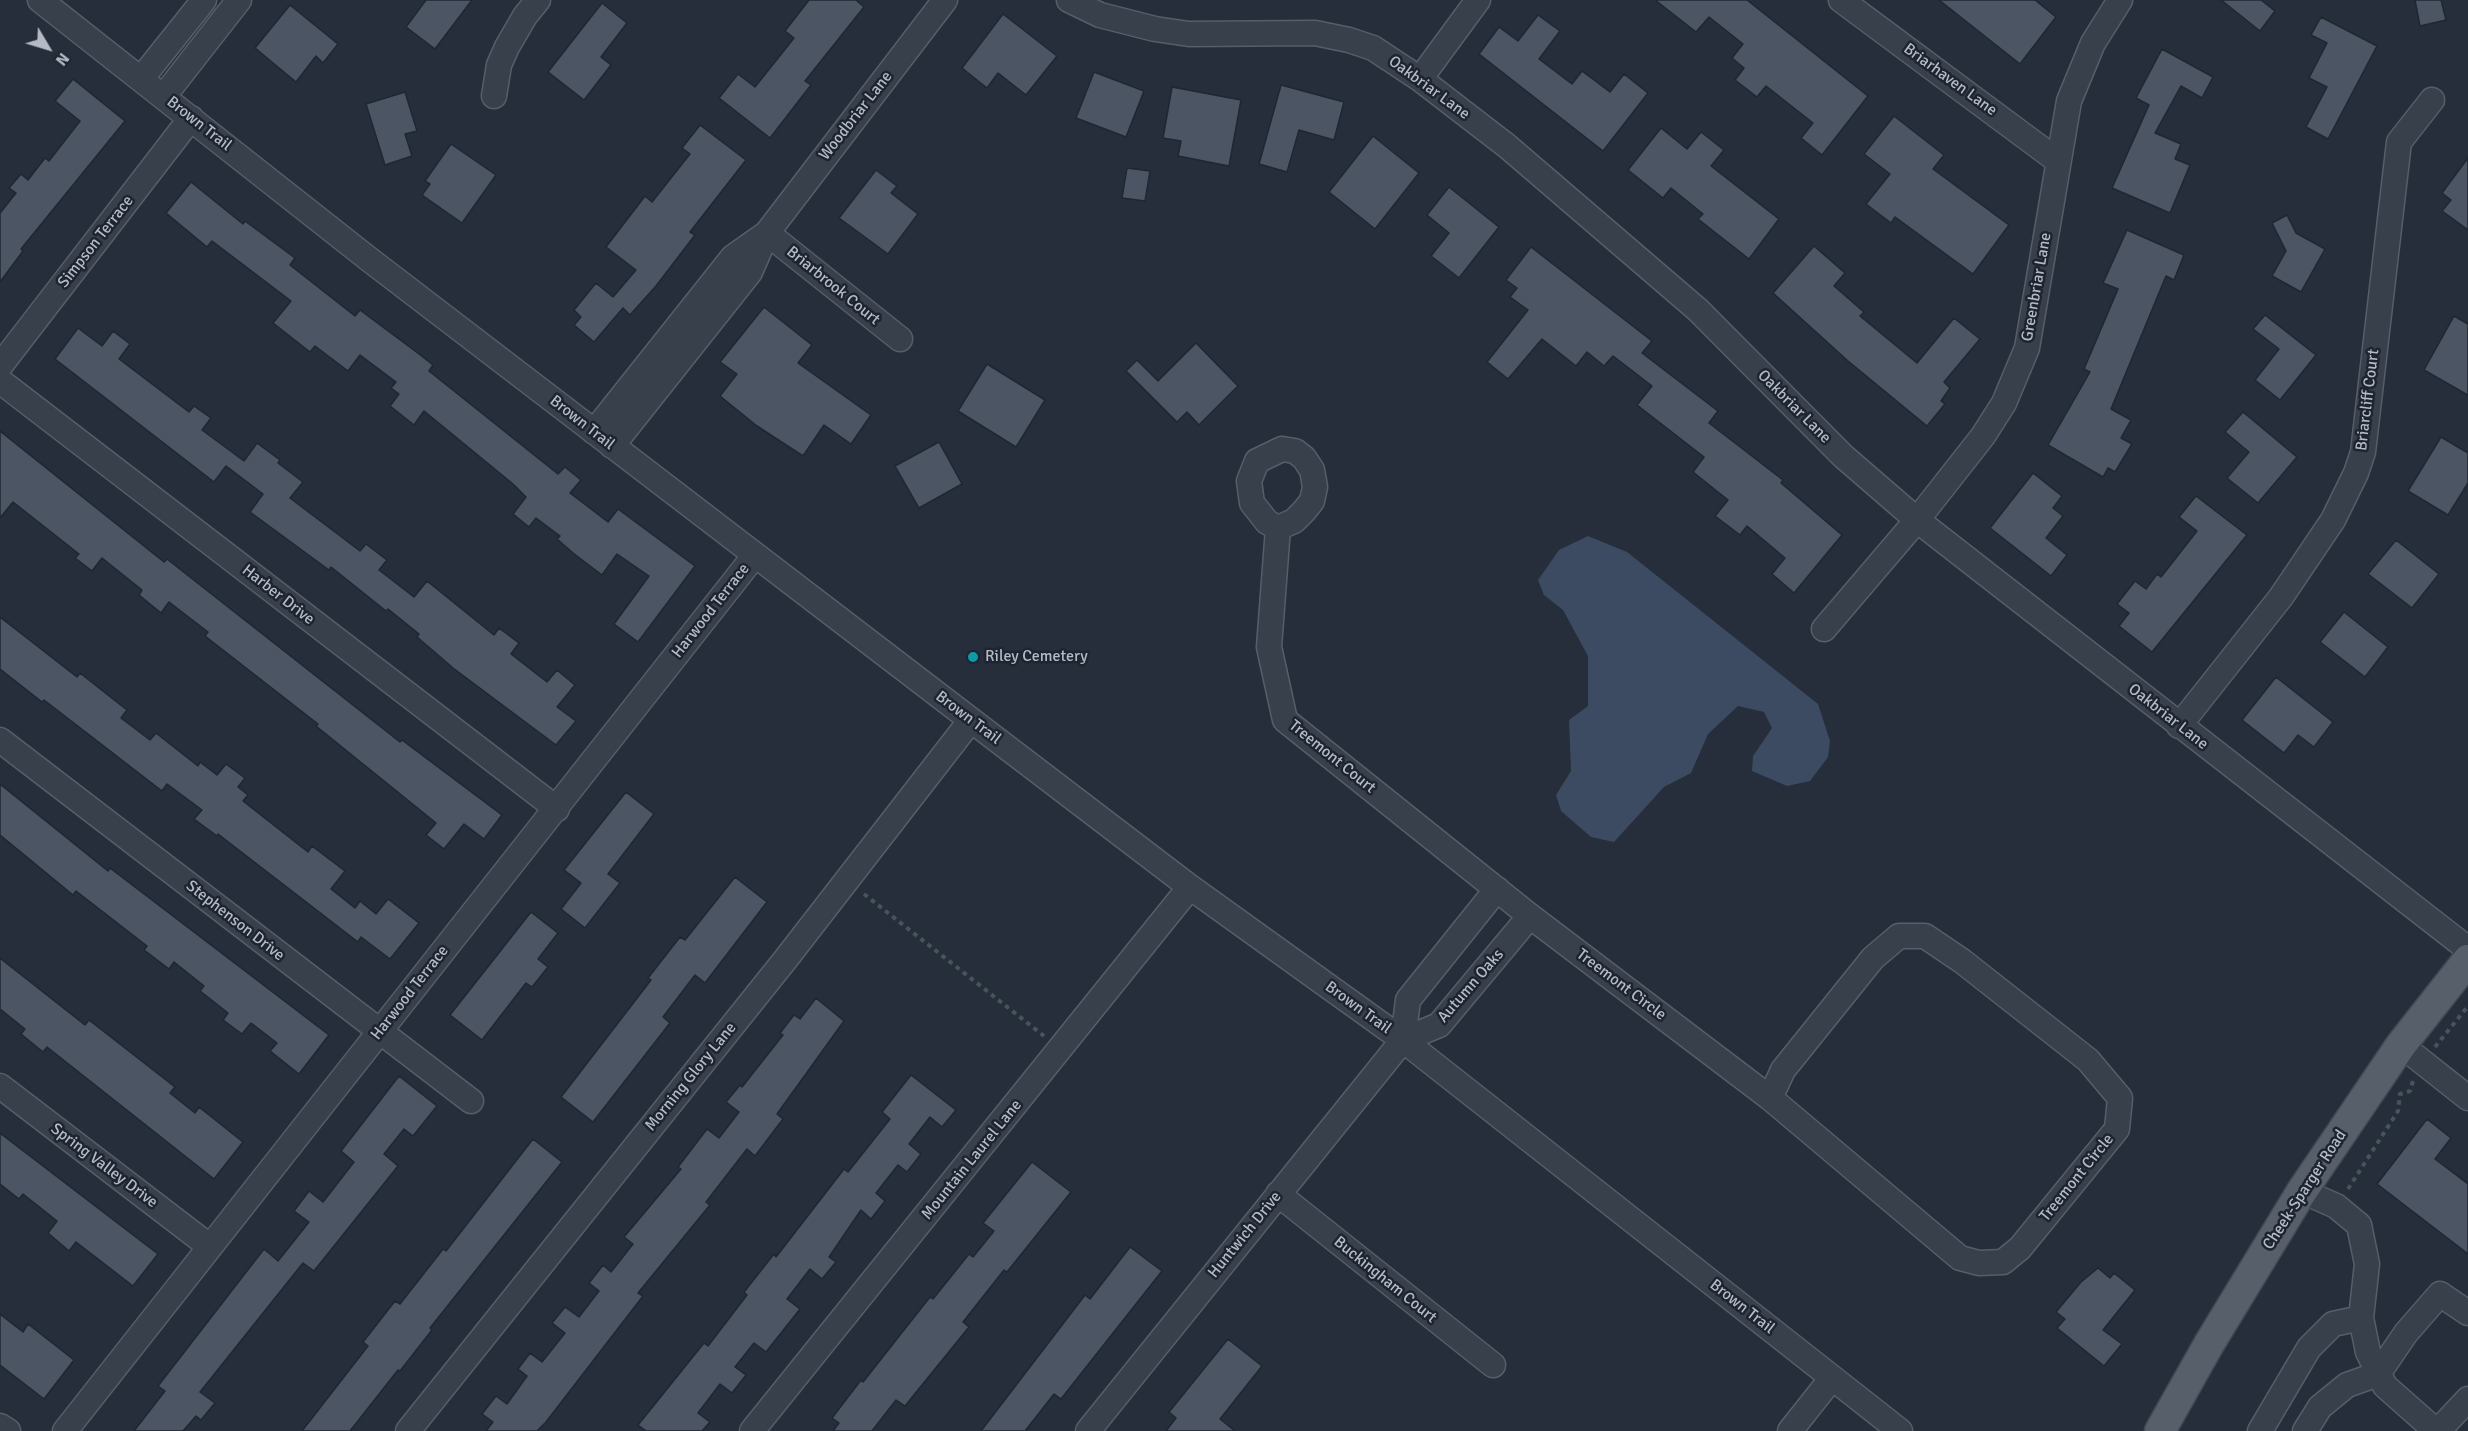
<!DOCTYPE html>
<html>
<head>
<meta charset="utf-8">
<style>
	body { margin:0 }
	#map { position:relative; width:2468px; height:1431px; overflow:hidden; background:#252e3a; font-family:Signika,sans-serif }
	canvas { display:block }
	.north { position:absolute; left:18px; top:18px; width:60px; height:60px; -webkit-text-stroke:4px #1e2530; paint-order:stroke; rotate:128deg; font-size:16px; font-weight:700; line-height:24px; text-align:center; color:#b4bbc6 }
	.north::after { content:''; display:block; margin:auto; width:21px; height:27px; background:#b4bbc6; clip-path:polygon(50% 0,100% 100%,50% 72%,0 100%) }
</style>
</head>
<body>
<div id="map">
<canvas width="2468" height="1431"></canvas>
<div class="north">N</div>
</div>
<script>
const ctx = document.querySelector('canvas').getContext('2d');
ctx.lineJoin = 'round';
function fill(path, color) { ctx.fillStyle = color; ctx.fill(path, 'evenodd'); }
const toPath = rows => new Path2D(rows.map(r => 'M' + r).join(''));
function stroke(path, color, width, dash) { ctx.strokeStyle = color; ctx.lineWidth = width; ctx.lineCap = dash ? 'butt' : 'round'; ctx.setLineDash(dash || []); ctx.stroke(path); }
function label(font, color, halo, rows, align = 'center') {
  ctx.font = font + ' Signika,sans-serif'; ctx.lineWidth = 5; ctx.setLineDash([]); ctx.textBaseline = 'middle'; ctx.strokeStyle = halo; ctx.fillStyle = color; for (const [text, x, y, turn = 0] of rows) {
    ctx.save(); ctx.translate(x, y); ctx.rotate((+turn || 0) * Math.PI / 180); ctx.textAlign = isNaN(turn) ? turn : align; if (halo) ctx.strokeText(text, 0, 0); ctx.fillText(text, 0, 0); ctx.restore();
  }
}
const water = toPath([
	[1588,536,1627,552,1818,704,1830,741,1828,757,1810,781,1787,786,1752,771,1753,756,1772,728,1764,712,1738,706,1708,734,1691,773,1664,787,1614,842,1591,837,1561,811,1556,795,1571,771,1569,720,1588,706,1588,656,1563,610,1544,595,1538,580,1559,550]
]);
const building = toPath([
	[426,0,472,0,435,49,406,27,426,0],
	[809,0,856,0,864,7,805,81,811,85,770,138,719,98,738,74,755,87,794,38,785,31,809,0],
	[1655,0,1747,0,1868,96,1822,155,1801,138,1813,123,1766,86,1757,97,1735,80,1744,68,1732,58,1743,44,1709,17,1696,32,1655,0],
	[1939,0,2035,0,2056,17,2020,64,1939,0],
	[2221,0,2261,0,2275,11,2260,31,2221,0],
	[2415,0,2441,0,2446,20,2420,26,2415,0],
	[602,3,627,23,601,57,611,65,584,100,548,72,602,3],
	[290,5,338,44,323,63,316,56,296,82,255,48,290,5],
	[1003,14,1057,56,1026,95,998,73,987,88,962,68,1003,14],
	[1538,15,1560,31,1539,59,1572,84,1582,71,1610,92,1624,74,1648,93,1603,151,1479,54,1499,27,1518,41,1538,15],
	[2321,17,2377,46,2328,139,2306,127,2327,87,2309,78,2327,43,2311,35,2321,17],
	[2162,49,2213,77,2202,98,2181,86,2155,133,2181,144,2175,159,2190,165,2170,213,2112,188,2149,105,2136,98,2162,49],
	[1094,72,1144,91,1126,137,1076,118,1094,72],
	[73,79,125,121,21,249,23,251,0,282,0,213,16,193,9,188,21,174,28,180,45,158,49,161,80,121,55,101,73,79],
	[1281,85,1344,102,1334,140,1299,130,1287,172,1259,164,1281,85],
	[1172,87,1241,100,1229,166,1178,156,1181,141,1163,138,1172,87],
	[405,92,417,131,405,134,412,156,385,165,366,104,405,92],
	[1894,116,1944,155,1933,169,2009,225,1973,274,1895,217,1891,223,1866,204,1890,174,1864,154,1894,116],
	[700,125,746,160,690,232,695,235,656,286,630,315,623,308,594,342,574,325,581,317,574,310,596,283,613,297,636,270,606,247,645,196,652,202,690,154,682,148,700,125],
	[1661,128,1687,149,1701,132,1724,150,1711,166,1779,219,1749,259,1698,219,1703,214,1671,188,1663,198,1628,170,1661,128],
	[1373,136,1419,173,1375,229,1329,192,1373,136],
	[451,144,496,175,462,223,422,195,430,184,425,181,451,144],
	[2468,158,2468,230,2442,211,2451,200,2442,193,2468,158],
	[1127,168,1150,171,1145,201,1122,198,1127,168],
	[876,170,897,186,891,193,918,214,888,254,839,218,876,170],
	[191,182,243,224,245,221,295,258,290,265,355,316,360,310,419,354,433,365,429,371,558,474,565,467,581,480,570,493,608,522,618,509,695,566,638,642,614,624,649,576,617,554,602,575,573,553,557,539,560,536,536,518,529,527,513,514,526,497,513,484,424,411,414,425,390,406,399,394,391,388,396,382,360,355,348,371,315,346,310,352,273,323,291,301,212,241,207,247,166,213,191,182],
	[1449,187,1499,227,1459,278,1431,256,1449,233,1427,215,1449,187],
	[2287,215,2296,233,2325,249,2301,292,2272,276,2286,251,2272,223,2287,215],
	[2127,230,2184,255,2174,280,2166,276,2111,409,2131,420,2121,438,2132,444,2115,472,2108,468,2103,477,2048,445,2090,372,2084,369,2118,289,2103,283,2127,230],
	[1814,246,1845,273,1834,286,1864,312,1860,316,1917,363,1954,318,1980,339,1944,382,1950,388,1941,401,1945,404,1927,426,1848,361,1773,293,1814,246],
	[1531,247,1652,341,1642,353,1718,411,1709,423,1783,480,1781,483,1842,535,1794,593,1772,574,1785,558,1747,526,1740,535,1715,516,1728,500,1693,472,1704,457,1637,405,1652,386,1613,356,1604,366,1587,352,1576,366,1542,339,1508,379,1487,362,1528,310,1510,297,1517,288,1506,280,1531,247],
	[764,307,812,345,798,363,871,415,851,444,824,425,803,456,757,426,720,396,737,374,720,362,764,307],
	[2265,315,2316,355,2280,400,2255,380,2279,349,2253,329,2265,315],
	[2454,316,2468,324,2468,395,2424,370,2454,316],
	[78,328,102,346,113,331,130,344,119,359,189,412,194,406,211,418,202,430,244,461,257,443,280,460,278,463,303,482,290,498,360,551,366,544,387,560,379,570,414,597,427,581,494,635,499,628,519,643,511,654,547,682,557,670,575,685,557,707,576,721,556,745,453,668,417,637,419,634,388,609,386,611,331,567,329,570,250,512,263,494,226,466,214,482,55,359,78,328],
	[1196,343,1238,386,1199,425,1187,412,1177,422,1126,371,1137,360,1158,381,1196,343],
	[987,364,1045,400,1016,447,958,411,987,364],
	[2243,412,2297,457,2258,503,2227,478,2249,452,2225,432,2243,412],
	[0,431,164,562,167,559,400,742,402,740,502,815,484,839,464,824,444,849,426,835,436,823,316,726,318,724,205,636,208,632,169,602,161,613,139,595,142,590,102,558,92,571,75,558,79,554,13,502,0,518,0,431],
	[2441,437,2468,453,2468,483,2448,515,2408,491,2441,437],
	[939,442,962,484,919,508,895,466,939,442],
	[2033,473,2062,496,2053,508,2063,516,2046,538,2067,555,2051,576,1990,528,2033,473],
	[2196,496,2247,535,2152,652,2119,626,2129,613,2117,604,2135,581,2146,589,2157,574,2161,577,2197,531,2179,517,2196,496],
	[2396,540,2439,574,2412,608,2368,574,2396,540],
	[2344,612,2388,647,2365,677,2320,642,2344,612],
	[0,617,77,677,80,673,127,710,121,718,150,740,156,733,198,766,200,762,217,775,226,764,245,778,238,787,248,795,243,801,308,852,312,846,345,871,331,889,355,908,360,901,376,914,388,899,419,923,390,959,361,937,358,942,218,834,217,836,194,819,202,810,167,784,162,791,44,700,42,702,0,669,0,617],
	[2276,677,2333,722,2314,747,2298,735,2284,753,2242,720,2276,677],
	[0,784,108,871,110,868,329,1035,299,1074,270,1051,277,1043,251,1023,242,1034,223,1020,228,1013,200,991,204,986,174,962,169,969,144,950,147,946,76,891,73,895,0,835,0,784],
	[626,792,654,814,608,874,620,883,585,928,561,909,581,883,564,870,626,792],
	[735,877,767,902,705,983,695,975,663,1017,670,1023,593,1122,561,1097,651,980,648,978,680,937,685,940,735,877],
	[531,912,558,933,538,959,548,967,532,987,526,983,482,1040,450,1015,531,912],
	[0,958,85,1025,89,1020,175,1087,170,1093,195,1113,199,1107,243,1142,214,1179,47,1047,43,1052,21,1034,25,1029,0,1009,0,958],
	[816,998,844,1021,777,1114,783,1119,755,1156,747,1149,706,1202,710,1205,638,1293,643,1296,546,1422,537,1431,486,1431,493,1422,482,1414,496,1396,507,1404,527,1376,518,1369,530,1353,542,1362,565,1333,552,1323,565,1307,579,1317,599,1291,589,1283,603,1265,611,1272,633,1244,624,1237,681,1169,678,1167,707,1129,719,1138,739,1112,726,1102,740,1085,742,1087,783,1035,780,1033,794,1015,800,1019,816,998],
	[911,1075,956,1110,942,1127,930,1117,909,1144,921,1154,907,1172,898,1165,876,1193,885,1201,871,1219,861,1210,829,1257,836,1262,822,1279,810,1269,787,1299,800,1309,766,1352,754,1343,735,1367,746,1375,732,1393,720,1384,698,1413,710,1422,702,1431,646,1431,638,1425,704,1343,708,1346,747,1295,744,1292,774,1254,776,1257,844,1169,848,1172,890,1119,882,1112,911,1075],
	[399,1076,437,1106,413,1136,404,1129,384,1154,398,1166,314,1271,303,1263,200,1392,215,1403,201,1420,196,1416,183,1431,134,1431,165,1391,158,1386,264,1249,278,1261,309,1222,294,1211,309,1191,323,1202,354,1162,341,1151,399,1076],
	[2427,1119,2451,1138,2435,1159,2468,1184,2468,1254,2377,1184,2427,1119],
	[0,1133,158,1254,133,1286,76,1242,69,1251,48,1233,57,1221,23,1194,19,1199,0,1184,0,1133],
	[533,1139,562,1162,430,1328,432,1330,400,1371,398,1370,350,1431,302,1431,368,1346,363,1342,395,1301,400,1304,443,1249,446,1251,533,1139],
	[1032,1162,1071,1192,1007,1272,1004,1270,963,1322,969,1327,905,1406,896,1400,872,1431,833,1431,839,1423,832,1418,861,1380,863,1382,930,1297,933,1299,969,1254,973,1257,994,1231,983,1223,1032,1162],
	[1130,1247,1162,1271,1061,1399,1054,1394,1025,1431,981,1431,1085,1295,1090,1299,1130,1247],
	[2098,1268,2110,1278,2114,1273,2135,1290,2103,1330,2122,1344,2104,1366,2057,1328,2065,1319,2056,1312,2081,1282,2098,1268],
	[0,1314,23,1332,28,1324,74,1360,44,1399,0,1365,0,1314],
	[1228,1339,1262,1366,1220,1419,1235,1431,1166,1431,1176,1418,1169,1412,1228,1339]
]);
const path = toPath([
	[864,894,1044,1036],
	[2435,1047,2468,1006],
	[2348,1189,2398,1111,2400,1094,2410,1091,2413,1081]
]);
const minor = toPath([
	[40,0,370,260,971,720,1190,887,1403,1040,1900,1431],
	[1069,0,1100,15,1155,29,1189,34,1315,33,1349,40,1373,48,1420,79,1507,146,1698,310,1843,456,1917,520,2468,949],
	[1841,0,2058,161],
	[141,79,204,0],
	[1420,79,1478,0],
	[164,96,239,0],
	[494,96,499,65,507,47,525,16,538,0],
	[767,233,900,339],
	[0,366,191,118],
	[0,381,557,809],
	[594,432,733,257,767,233],
	[612,446,750,272,767,233,945,0],
	[1282,449,1295,451,1304,458,1312,470,1315,487,1312,501,1304,511,1294,521,1278,528,1267,522,1252,503,1249,481,1257,461,1282,449],
	[1278,528,1269,647,1285,720,1530,916,1770,1098],
	[1824,629,1917,520,1983,436,2004,403,2027,348,2069,101,2093,43,2120,0],
	[2179,726,2281,597,2333,520,2356,473,2363,452,2399,142,2432,100],
	[0,740,471,1101],
	[1899,936,1925,936,1962,961,2088,1060,2120,1098,2117,1129,2020,1248,2003,1262,1979,1263,1960,1258,1770,1098,1783,1070,1873,958,1899,936],
	[1403,1040,1408,1000,1497,889],
	[2401,1045,2468,1098],
	[0,1086,209,1246],
	[2302,1191,2336,1206,2359,1225,2367,1264,2361,1318,2368,1352,2385,1386,2436,1431],
	[1278,1194,1493,1365],
	[0,1426,8,1431],
	[65,1431,755,555],
	[408,1431,785,960,971,720],
	[752,1431,1190,887],
	[1088,1431,1403,1040,1439,1025,1530,916],
	[1790,1431,1832,1378],
	[2260,1431,2309,1348,2333,1324,2361,1318],
	[2305,1431,2320,1407,2347,1385,2378,1374,2406,1333,2440,1294,2468,1313],
	[2438,1431,2468,1399]
]);
const major = toPath([
	[2160,1431,2209,1344,2302,1191,2401,1045,2468,960]
]);
const markers = [
	[973,657,6,"#0f9aa8"]
];
const streetNames = [
	["Briarhaven Lane",1950,80,36],
	["Oakbriar Lane",1429,88,36],
	["Woodbriar Lane",856,116,-52],
	["Brown Trail",199,124,38],
	["Simpson Terrace",96,242,-52],
	["Briarbrook Court",833,286,39],
	["Greenbriar Lane",2037,287,-80],
	["Briarcliff Court",2368,400,-83],
	["Oakbriar Lane",1794,407,45],
	["Brown Trail",582,423,38],
	["Harber Drive",278,595,38],
	["Harwood Terrace",711,611,-52],
	["Oakbriar Lane",2168,717,38],
	["Brown Trail",968,718,37],
	["Treemont Court",1332,757,39],
	["Stephenson Drive",235,921,38],
	["Treemont Circle",1621,985,37],
	["Autumn Oaks",1471,986,-49],
	["Harwood Terrace",410,993,-52],
	["Brown Trail",1358,1008,36],
	["Morning Glory Lane",691,1077,-51],
	["Mountain Laurel Lane",972,1160,-51],
	["Spring Valley Drive",104,1166,37],
	["Treemont Circle",2077,1178,-51],
	["Cheek-Sparger Road",2305,1190,-57],
	["Huntwich Drive",1245,1235,-51],
	["Buckingham Court",1385,1280,39],
	["Brown Trail",1742,1307,38]
];
const poiNames = [
	["Riley Cemetery",985,657]
];
fill(water, '#3c4b62');
fill(building, '#4b5563');
stroke(building, '#202732', 1.5);
stroke(minor, '#575e69', 27);
stroke(major, '#424954', 33);
stroke(path, '#455659', 4, [4.5, 4.5]);
stroke(minor, '#38404b', 24);
stroke(major, '#575f6b', 30);
for (const [x, y, r, color] of markers) { const dot = new Path2D(); dot.arc(x, y, r, 0, 2 * Math.PI); ctx.fillStyle = color; ctx.fill(dot); stroke(dot, '#1e2530', 2); }
label('16px', '#b4bbc6', '#1e2530', streetNames);
label('16px', '#b4bbc6', '#1e2530', poiNames, 'left');
</script>
</body>
</html>
